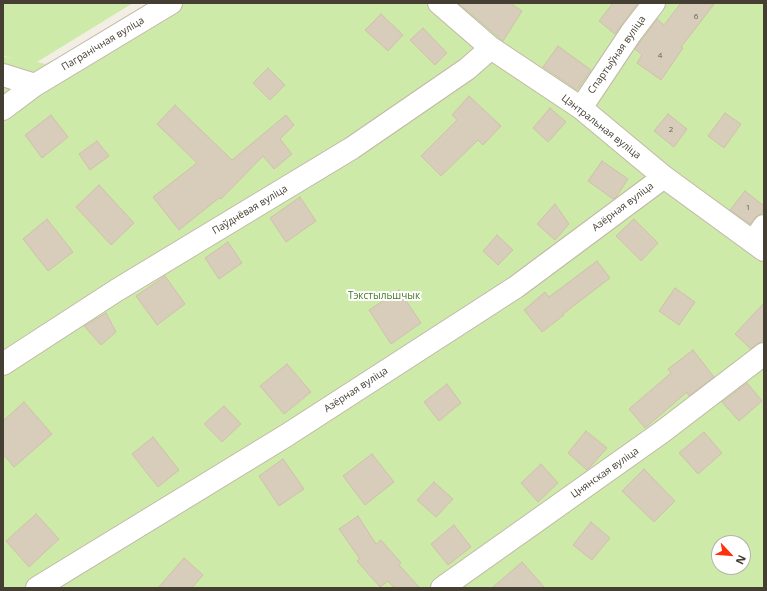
<!DOCTYPE html>
<html>
<head>
<meta charset="utf-8">
<style>
	body { margin:0 }
	#map { position:relative; width:767px; height:591px; overflow:hidden; background:#f3eee3; font-family:"Open Sans",sans-serif }
	canvas { display:block }
	.frame { position:absolute; inset:0; border:4px solid #453e33; pointer-events:none }
	.north { position:absolute; left:711px; top:535px; width:40px; height:40px; box-sizing:border-box; background:#fff; border:1px solid #b5b2ad; border-radius:50%; rotate:116deg; font-size:11px; font-weight:700; line-height:16px; text-align:center; color:#453e33 }
	.north::after { content:''; display:block; margin:auto; width:14px; height:18px; background:#ff300d; clip-path:polygon(50% 0,100% 100%,50% 72%,0 100%) }
</style>
</head>
<body>
<div id="map">
<canvas width="767" height="591"></canvas>
<div class="frame"></div>
<div class="north">N</div>
</div>
<script>
const ctx = document.querySelector('canvas').getContext('2d');
ctx.lineJoin = 'round';
function fill(path, color) { ctx.fillStyle = color; ctx.fill(path, 'evenodd'); }
const toPath = rows => new Path2D(rows.map(r => 'M' + r).join(''));
function stroke(path, color, width, dash) { ctx.strokeStyle = color; ctx.lineWidth = width; ctx.lineCap = dash ? 'butt' : 'round'; ctx.setLineDash(dash || []); ctx.stroke(path); }
function label(font, color, halo, rows, align = 'center') {
  ctx.font = font + ' "Open Sans",sans-serif'; ctx.lineWidth = 4; ctx.setLineDash([]); ctx.textBaseline = 'middle'; ctx.strokeStyle = halo; ctx.fillStyle = color; for (const [text, x, y, turn = 0] of rows) {
    ctx.save(); ctx.translate(x, y); ctx.rotate((+turn || 0) * Math.PI / 180); ctx.textAlign = isNaN(turn) ? turn : align; if (halo) ctx.strokeText(text, 0, 0); ctx.fillText(text, 0, 0); ctx.restore();
  }
}
const green = toPath([
	[3,3,133,3,37,62,45,64,170,3,764,3,764,588,3,588,3,57,13,58,3,56],
	[719,543,743,543,743,567,719,567]
]);
const building = toPath([
	[458,3,510,3,522,11,503,41,458,3],
	[613,3,636,3,637,4,615,34,599,21,613,3],
	[681,3,715,3,681,47,683,48,661,80,637,63,642,55,635,49,657,19,664,25,681,3],
	[381,14,403,35,388,51,365,30,381,14],
	[423,28,447,53,435,65,410,40,423,28],
	[558,46,591,70,577,90,543,67,558,46],
	[268,68,285,85,270,100,253,83,268,68],
	[469,96,501,126,483,145,478,140,441,176,421,156,457,120,452,115,469,96],
	[175,105,232,160,286,115,294,125,280,139,292,154,274,169,263,156,221,199,219,198,179,230,153,197,197,163,157,124,175,105],
	[550,108,566,122,548,142,533,128,550,108],
	[725,113,741,124,724,148,708,136,725,113],
	[668,114,687,129,674,147,654,131,668,114],
	[51,115,68,137,42,158,25,135,51,115],
	[97,141,109,156,90,170,79,154,97,141],
	[602,161,628,179,616,197,613,199,588,181,602,161],
	[99,185,134,223,111,245,76,207,99,185],
	[745,191,764,206,764,210,761,214,758,215,754,219,750,224,730,210,745,191],
	[300,197,316,221,286,242,270,218,300,197],
	[555,204,569,224,555,240,537,224,555,204],
	[47,219,73,252,48,271,23,239,47,219],
	[634,219,658,243,641,261,616,236,634,219],
	[497,235,513,250,498,265,483,251,497,235],
	[228,242,242,263,219,279,205,258,228,242],
	[597,261,610,278,563,314,564,315,542,332,524,310,545,292,549,297,597,261],
	[165,276,185,304,157,325,136,296,165,276],
	[675,288,695,302,679,325,659,311,675,288],
	[399,290,421,323,391,344,369,310,399,290],
	[764,303,764,339,761,342,756,344,751,349,735,334,764,303],
	[106,313,116,332,101,345,84,326,106,313],
	[693,350,714,377,689,396,687,392,645,428,629,409,671,373,668,369,693,350],
	[287,364,311,392,284,414,260,386,287,364],
	[747,383,762,401,739,421,722,402,747,383],
	[447,384,461,403,439,421,424,402,447,384],
	[24,402,52,434,14,467,3,454,3,421,24,402],
	[224,406,241,424,222,442,204,424,224,406],
	[586,431,607,448,590,467,587,470,568,453,586,431],
	[704,432,722,453,698,474,679,453,704,432],
	[153,437,179,470,158,487,132,454,153,437],
	[372,454,394,482,365,505,343,476,372,454],
	[283,459,304,489,279,506,259,476,283,459],
	[541,464,558,483,538,502,521,483,541,464],
	[644,469,675,501,654,522,622,491,644,469],
	[434,482,453,499,436,517,417,500,434,482],
	[36,514,59,539,29,567,6,541,36,514],
	[358,516,376,544,381,540,401,563,399,565,420,588,394,588,388,581,380,587,357,561,360,559,339,529,358,516],
	[591,522,610,538,592,560,573,545,591,522],
	[454,525,471,547,448,565,431,544,454,525],
	[184,558,203,575,192,588,158,588,184,558],
	[522,562,545,588,492,588,522,562]
]);
const minor = toPath([
	[439,3,491,48,581,108,664,177,764,250],
	[3,75,35,85],
	[581,108,631,33,654,3],
	[3,109,35,85,171,3],
	[753,242,764,226],
	[3,364,117,290,352,148,467,69,491,48],
	[37,588,287,435,516,287,664,177],
	[442,588,662,432,764,354]
]);
const numberNames = [
	["6",696,17],
	["4",660,56],
	["2",671,130],
	["1",748,208]
];
const streetNames = [
	["Пагранічная вуліца",103,44,-31],
	["Спартыўная вуліца",617,55,-55],
	["Цэнтральная вуліца",601,127,38],
	["Азёрная вуліца",623,207,-37],
	["Паўднёвая вуліца",250,210,-31],
	["Азёрная вуліца",356,390,-33],
	["Цнянская вуліца",605,473,-35]
];
const parkNames = [
	["Тэкстыльшчык",384,296]
];
fill(green, '#cdeaa9');
fill(building, '#d8ccbb');
stroke(building, '#d0c1ab', 1);
stroke(minor, '#c1b8a8', 24);
stroke(minor, '#fff', 22);
label('8px', '#6a6255', null, numberNames);
label('10px', '#453e33', '#fff', streetNames);
label('10px', '#447924', '#fff', parkNames);
</script>
</body>
</html>
